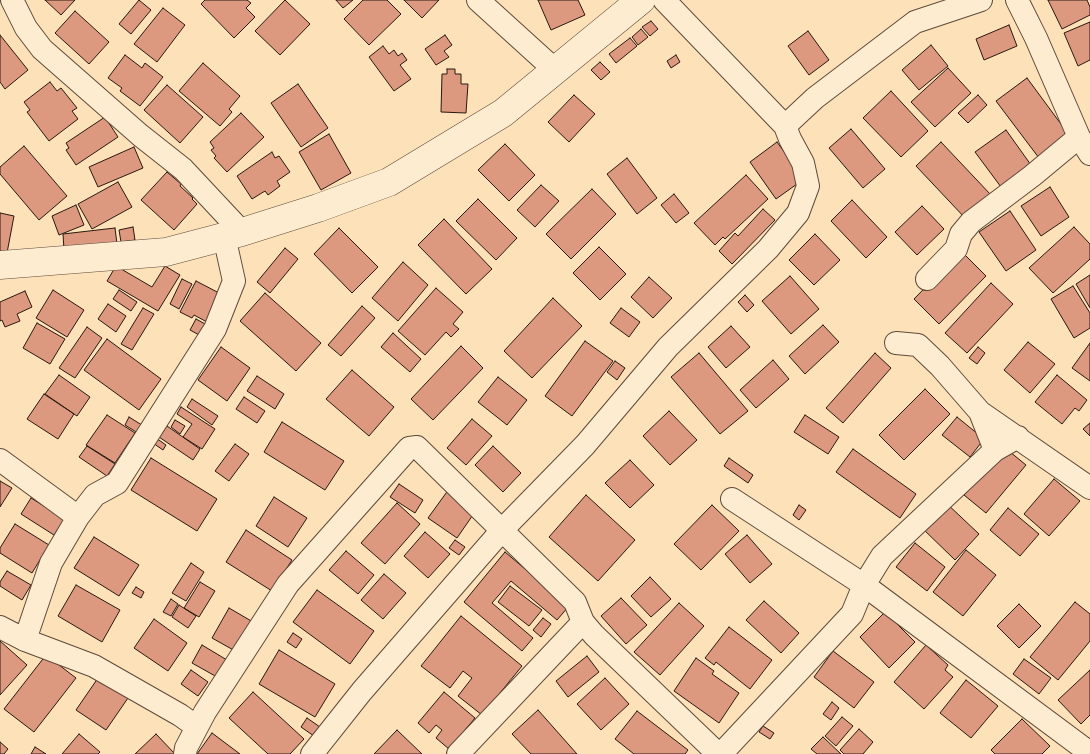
<!DOCTYPE html>
<html>
<head>
<meta charset="utf-8">
<style>
	body { margin:0 }
	canvas { display:block; background:#fde1b8 }
</style>
</head>
<body>
<canvas width="1090" height="754"></canvas>
<script>
const ctx = document.querySelector('canvas').getContext('2d');
ctx.lineJoin = 'round';
function fill(path, color) { ctx.fillStyle = color; ctx.fill(path, 'evenodd'); }
const toPath = rows => new Path2D(rows.map(r => 'M' + r).join(''));
function stroke(path, color, width, dash) { ctx.strokeStyle = color; ctx.lineWidth = width; ctx.lineCap = dash ? 'butt' : 'round'; ctx.setLineDash(dash || []); ctx.stroke(path); }
const building = toPath([
	[45,0,75,0,61,15,45,0],
	[139,0,151,10,131,34,119,24,139,0],
	[205,0,247,0,251,3,246,8,255,17,234,38,201,4,205,0],
	[285,0,310,24,280,55,255,31,285,0],
	[336,0,353,0,343,8,336,0],
	[363,0,387,0,401,14,369,45,344,19,363,0],
	[404,0,439,0,422,18,404,0],
	[538,0,578,0,585,15,551,30,538,0],
	[1048,0,1087,0,1090,7,1090,15,1062,29,1048,0],
	[163,8,185,25,157,62,134,44,163,8],
	[75,11,109,42,89,64,55,33,75,11],
	[651,21,658,29,650,36,642,27,651,21],
	[1090,22,1090,60,1078,66,1064,33,1090,22],
	[1009,25,1017,46,984,60,976,39,1009,25],
	[641,29,648,37,638,45,632,37,641,29],
	[808,31,829,60,809,75,788,46,808,31],
	[0,35,28,70,5,89,0,82,0,35],
	[445,35,452,45,444,51,449,57,436,65,425,49,445,35],
	[630,38,637,46,616,63,609,54,630,38],
	[931,45,948,66,919,90,902,70,931,45],
	[383,46,389,54,394,50,398,56,402,53,407,60,400,65,411,79,394,91,369,57,383,46],
	[125,55,142,68,145,63,163,77,140,106,120,91,122,88,108,78,125,55],
	[676,55,680,62,671,68,667,61,676,55],
	[600,62,610,72,601,80,591,70,600,62],
	[203,63,240,96,229,109,232,112,220,126,179,91,203,63],
	[948,68,971,93,935,127,911,102,948,68],
	[447,69,455,69,455,74,461,74,461,84,468,84,466,113,441,112,442,74,447,74,447,69],
	[1027,78,1072,139,1042,162,996,101,1027,78],
	[50,82,57,91,61,88,77,108,72,111,78,119,49,141,27,112,30,110,24,102,50,82],
	[298,84,328,128,301,147,271,103,298,84],
	[167,85,203,117,180,143,144,110,167,85],
	[891,91,928,131,901,157,863,118,891,91],
	[574,95,595,114,569,142,548,122,574,95],
	[978,95,987,105,968,123,958,113,978,95],
	[241,113,264,137,227,172,214,158,216,156,211,150,214,148,210,142,241,113],
	[105,117,118,137,76,165,66,150,69,148,66,143,105,117],
	[851,129,885,169,863,188,829,148,851,129],
	[1006,130,1031,165,1001,187,975,152,1006,130],
	[329,134,351,173,321,190,299,152,329,134],
	[777,142,804,179,776,199,750,162,777,142],
	[941,142,991,195,966,219,916,166,941,142],
	[505,144,535,175,509,201,478,170,505,144],
	[24,146,67,196,39,220,0,174,0,167,24,146],
	[134,147,143,168,98,187,89,167,134,147],
	[272,152,275,158,279,156,290,172,277,181,280,186,268,195,265,191,252,199,237,176,272,152],
	[627,158,657,198,637,214,607,174,627,158],
	[167,172,181,184,180,186,193,198,192,199,197,204,174,230,141,200,167,172],
	[746,175,768,199,725,239,723,237,715,245,694,223,746,175],
	[118,182,132,207,92,229,78,204,118,182],
	[541,185,559,201,535,227,517,210,541,185],
	[1050,187,1069,217,1041,236,1021,206,1050,187],
	[592,189,616,214,571,259,546,234,592,189],
	[674,194,689,213,676,223,661,205,674,194],
	[478,199,517,238,496,260,456,221,478,199],
	[852,200,887,237,866,258,831,221,852,200],
	[76,205,84,225,59,235,52,216,76,205],
	[922,206,944,229,917,255,895,232,922,206],
	[763,209,775,220,732,264,719,251,735,233,738,236,763,209],
	[1010,211,1036,250,1006,271,979,232,1010,211],
	[0,213,14,216,7,253,0,251,0,213],
	[444,219,492,269,466,294,418,245,444,219],
	[133,227,135,240,121,242,119,230,133,227],
	[1074,227,1090,244,1090,259,1053,293,1029,268,1074,227],
	[115,228,117,244,64,250,63,234,115,228],
	[339,228,378,267,352,293,314,254,339,228],
	[815,234,840,260,814,285,789,260,815,234],
	[599,247,626,274,600,300,573,273,599,247],
	[285,248,298,259,270,293,257,282,285,248],
	[961,251,986,276,939,324,914,299,961,251],
	[403,262,428,285,398,321,372,298,403,262],
	[116,266,152,287,165,266,180,275,158,311,107,281,116,266],
	[1090,275,1090,308,1076,284,1090,275],
	[790,276,819,309,791,334,762,301,790,276],
	[649,277,672,298,653,318,631,297,649,277],
	[182,279,192,284,179,309,170,304,182,279],
	[196,281,221,294,207,322,194,315,192,318,180,312,196,281],
	[991,283,1013,304,967,353,945,333,991,283],
	[1073,286,1090,313,1090,328,1074,338,1051,299,1073,286],
	[436,288,463,312,453,324,459,329,451,337,446,332,425,355,398,331,436,288],
	[53,290,84,310,67,337,36,318,53,290],
	[119,290,137,302,131,311,113,299,119,290],
	[25,291,32,307,17,314,20,321,5,327,2,320,0,321,0,302,25,291],
	[265,293,321,343,296,371,240,321,265,293],
	[745,295,754,305,747,312,738,302,745,295],
	[553,298,582,326,532,378,504,351,553,298],
	[108,304,126,316,116,332,98,319,108,304],
	[362,306,375,318,341,356,328,345,362,306],
	[143,308,154,314,132,350,121,344,143,308],
	[621,308,640,322,629,337,610,323,621,308],
	[196,319,207,325,201,336,190,330,196,319],
	[37,323,65,339,50,364,23,348,37,323],
	[823,325,839,342,805,374,789,356,823,325],
	[731,326,750,347,726,368,708,347,731,326],
	[87,327,102,338,75,378,59,368,87,327],
	[393,333,421,359,410,372,381,347,393,333],
	[107,339,161,379,139,410,84,370,107,339],
	[585,341,613,361,572,416,545,396,585,341],
	[1028,342,1055,364,1030,393,1004,370,1028,342],
	[1090,343,1090,381,1072,368,1090,343],
	[461,346,483,368,433,420,411,399,461,346],
	[221,347,250,368,227,401,198,380,221,347],
	[978,347,985,353,977,364,969,358,978,347],
	[699,353,748,411,720,434,671,377,699,353],
	[875,353,891,368,843,423,826,408,875,353],
	[773,360,789,379,756,408,740,390,773,360],
	[615,361,625,368,617,380,607,372,615,361],
	[352,370,394,407,369,436,326,399,352,370],
	[59,375,90,397,77,416,45,394,59,375],
	[1057,375,1087,400,1079,411,1075,408,1062,424,1035,402,1057,375],
	[257,376,284,394,275,409,247,391,257,376],
	[498,377,527,400,507,425,478,402,498,377],
	[925,389,950,414,904,460,879,435,925,389],
	[44,394,74,414,58,439,27,419,44,394],
	[244,397,265,411,257,423,236,409,244,397],
	[192,399,218,416,212,425,187,407,192,399],
	[181,407,215,429,202,449,183,437,192,424,177,414,181,407],
	[669,411,697,440,670,465,643,436,669,411],
	[107,415,135,433,115,463,86,445,107,415],
	[805,415,839,437,828,454,794,432,805,415],
	[129,417,145,427,141,435,125,425,129,417],
	[957,417,984,439,970,457,942,435,957,417],
	[472,419,492,436,466,465,447,448,472,419],
	[175,420,185,426,180,434,171,427,175,420],
	[282,422,344,461,325,490,264,452,282,422],
	[1090,423,1090,436,1083,429,1090,423],
	[167,426,200,449,193,460,159,437,167,426],
	[156,438,166,445,163,450,153,443,156,438],
	[235,444,249,454,229,481,215,471,235,444],
	[87,446,115,464,107,476,79,457,87,446],
	[493,446,521,473,503,492,475,465,493,446],
	[1004,447,1026,465,986,513,964,495,1004,447],
	[853,449,916,494,900,518,836,472,853,449],
	[151,458,217,499,197,531,131,490,151,458],
	[729,458,753,475,748,483,724,466,729,458],
	[630,460,654,485,630,508,605,483,630,460],
	[1054,479,1080,501,1049,536,1024,514,1054,479],
	[0,481,12,488,0,507,0,481],
	[399,484,423,500,415,513,390,497,399,484],
	[449,489,477,509,457,538,428,518,449,489],
	[586,495,635,540,598,581,549,537,586,495],
	[274,497,307,518,288,547,256,526,274,497],
	[31,498,65,519,54,535,21,514,31,498],
	[944,501,979,534,955,560,920,526,944,501],
	[397,503,420,524,385,564,361,543,397,503],
	[712,505,739,531,701,570,674,544,712,505],
	[799,505,806,510,799,520,793,515,799,505],
	[1008,508,1039,534,1020,556,990,530,1008,508],
	[15,524,49,545,32,573,0,553,0,548,15,524],
	[246,530,292,560,272,591,226,562,246,530],
	[425,532,450,554,428,578,404,556,425,532],
	[747,535,772,564,750,583,725,554,747,535],
	[94,537,139,565,119,596,74,568,94,537],
	[455,540,465,547,459,555,449,548,455,540],
	[915,543,945,567,927,591,896,567,915,543],
	[966,550,996,575,963,616,933,592,966,550],
	[346,551,374,575,358,594,329,570,346,551],
	[505,552,569,606,557,620,511,581,492,603,533,638,522,651,464,602,505,552],
	[191,563,204,572,186,601,172,593,191,563],
	[7,571,31,585,22,600,0,586,0,582,7,571],
	[384,574,406,593,383,619,361,600,384,574],
	[650,577,671,599,651,617,631,596,650,577],
	[200,582,215,591,199,617,184,608,200,582],
	[76,585,120,610,102,642,58,616,76,585],
	[510,586,542,610,529,626,498,602,510,586],
	[136,587,144,592,141,598,132,593,136,587],
	[317,590,374,631,350,664,293,622,317,590],
	[621,598,647,625,626,644,601,616,621,598],
	[171,599,178,604,171,616,163,612,171,599],
	[764,601,799,633,781,653,746,620,764,601],
	[1075,602,1090,614,1090,641,1058,680,1030,657,1075,602],
	[679,603,704,626,660,675,634,652,679,603],
	[1019,604,1041,626,1019,648,997,626,1019,604],
	[179,605,196,616,188,628,172,617,179,605],
	[229,608,253,622,237,652,212,638,229,608],
	[885,612,915,642,889,668,860,637,885,612],
	[461,616,522,666,482,715,458,696,472,678,463,671,450,688,421,666,461,616],
	[543,618,551,624,541,637,533,630,543,618],
	[154,619,187,643,168,671,134,648,154,619],
	[729,627,772,660,750,689,716,662,714,665,705,658,729,627],
	[293,633,302,639,296,648,287,642,293,633],
	[0,641,27,665,0,695,0,641],
	[202,645,227,660,217,677,192,663,202,645],
	[926,645,948,665,945,670,953,677,924,709,894,682,926,645],
	[279,650,335,684,315,717,259,684,279,650],
	[833,651,874,682,854,708,814,677,833,651],
	[46,655,76,678,34,732,4,709,46,655],
	[587,656,599,672,568,697,556,681,587,656],
	[696,658,714,671,712,674,739,693,719,723,674,691,696,658],
	[1024,659,1051,678,1039,694,1013,674,1024,659],
	[191,670,208,682,198,696,181,684,191,670],
	[1090,670,1090,715,1081,724,1058,700,1090,670],
	[98,678,128,698,106,730,76,710,98,678],
	[605,678,629,704,601,730,577,704,605,678],
	[966,680,998,706,971,738,940,713,966,680],
	[253,692,304,739,290,754,268,754,229,718,253,692],
	[444,692,475,718,449,749,436,738,442,730,436,725,429,733,418,723,444,692],
	[832,702,839,708,831,720,823,714,832,702],
	[538,710,577,754,531,754,512,734,538,710],
	[637,711,688,750,685,754,634,754,615,739,637,711],
	[842,717,853,726,836,746,825,736,842,717],
	[307,718,320,727,314,736,301,727,307,718],
	[1022,719,1050,746,1042,754,995,754,991,750,1022,719],
	[763,726,774,733,770,739,759,732,763,726],
	[859,729,873,742,863,754,844,754,840,750,859,729],
	[397,730,422,754,374,754,397,730],
	[212,733,240,754,197,754,212,733],
	[79,734,100,752,98,754,62,754,79,734],
	[156,734,175,754,135,754,156,734],
	[823,737,841,754,817,754,811,749,823,737],
	[0,742,8,749,4,754,0,754,0,742],
	[35,747,46,754,31,754,35,747]
]);
const minor = toPath([
	[12,0,26,28,42,49,140,135,183,169,242,232],
	[478,0,555,70],
	[1017,0,1036,38,1079,137,1090,154],
	[785,126,815,98,915,22,981,0],
	[927,279,956,249,961,234,971,222,1032,176,1079,137],
	[896,343,918,345,940,366,980,412,995,450],
	[980,412,1090,488],
	[0,460,78,517],
	[732,499,864,585,1090,753],
	[0,627,25,640,94,666,180,715,197,727],
	[25,640,51,563,78,517,95,495,117,483,215,329,234,281,224,236],
	[185,754,186,748,205,712,288,584,409,448,417,447,575,602,583,622,594,635,718,754],
	[312,754,362,691,503,529,585,445,668,347,768,249,798,213,808,186,803,163,790,139,785,126,664,0],
	[458,754,583,622],
	[721,754,852,614,864,585,882,556,995,450,1018,437]
]);
const tertiary = toPath([
	[0,265,166,252,242,232,318,208,389,182,503,113,641,0]
]);
fill(building, '#dd9980');
stroke(building, '#291810', 1);
stroke(minor, '#5e4a3a', 24);
stroke(tertiary, '#5e4a3a', 29);
stroke(minor, '#feecd1', 22);
stroke(tertiary, '#feecd1', 28);
</script>
</body>
</html>
